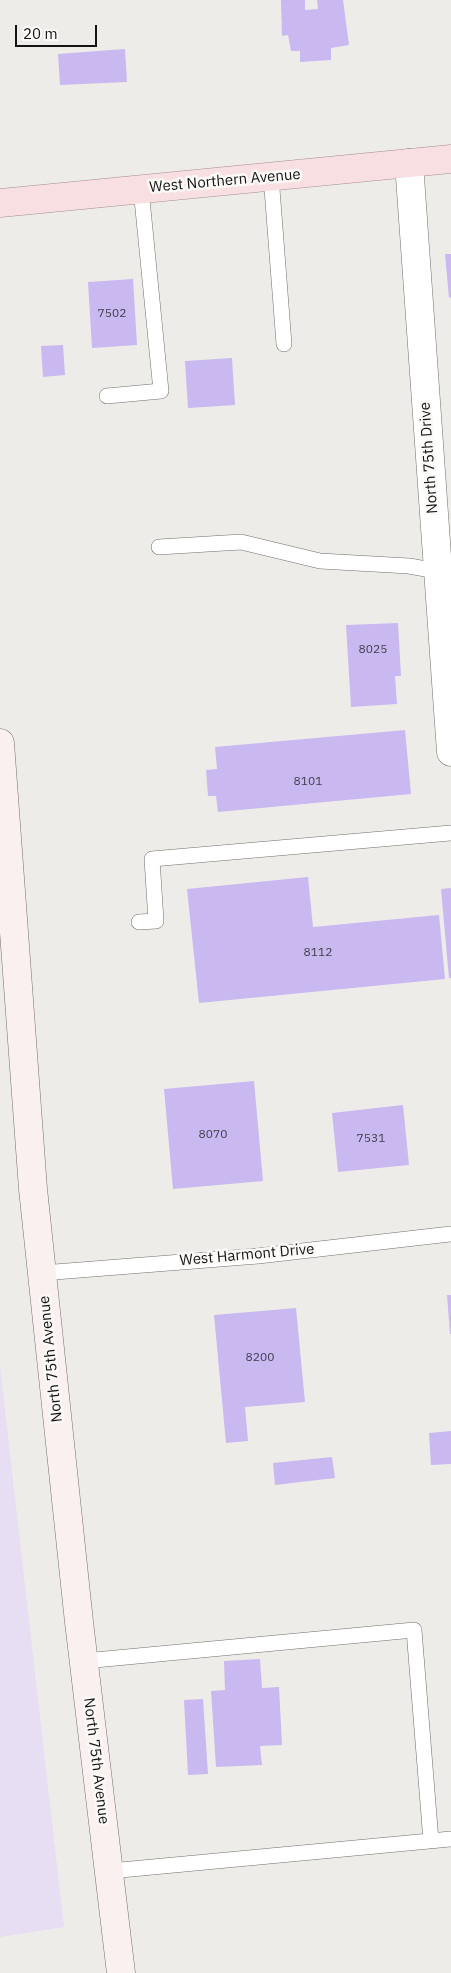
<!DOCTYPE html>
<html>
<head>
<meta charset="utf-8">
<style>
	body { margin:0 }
	#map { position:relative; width:451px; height:1973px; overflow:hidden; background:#eeece9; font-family:"IBM Plex Sans",sans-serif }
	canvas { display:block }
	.scale { position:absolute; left:15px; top:25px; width:82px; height:22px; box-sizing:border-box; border:2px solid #151414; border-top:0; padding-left:6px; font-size:15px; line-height:18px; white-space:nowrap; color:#151414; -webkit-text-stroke:4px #fbf9f7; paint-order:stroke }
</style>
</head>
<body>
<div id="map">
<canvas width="451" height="1973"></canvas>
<div class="scale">20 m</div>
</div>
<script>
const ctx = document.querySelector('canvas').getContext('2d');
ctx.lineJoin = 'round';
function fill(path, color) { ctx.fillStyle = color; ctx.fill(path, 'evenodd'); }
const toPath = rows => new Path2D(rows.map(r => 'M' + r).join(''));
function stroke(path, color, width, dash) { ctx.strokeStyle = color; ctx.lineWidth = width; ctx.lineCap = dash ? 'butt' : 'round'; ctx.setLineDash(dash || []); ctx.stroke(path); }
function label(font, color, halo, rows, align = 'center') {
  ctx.font = font + ' "IBM Plex Sans",sans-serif'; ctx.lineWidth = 5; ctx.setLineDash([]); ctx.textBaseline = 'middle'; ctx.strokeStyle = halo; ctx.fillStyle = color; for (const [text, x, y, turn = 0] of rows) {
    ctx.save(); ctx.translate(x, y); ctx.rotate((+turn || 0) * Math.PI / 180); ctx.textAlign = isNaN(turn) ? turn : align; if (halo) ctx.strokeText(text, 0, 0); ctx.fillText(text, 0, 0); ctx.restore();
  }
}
const industrial = toPath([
	[0,1366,64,1927,0,1937]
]);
const building = toPath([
	[281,0,305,0,305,10,318,9,317,0,343,0,349,45,331,48,331,60,300,62,300,51,291,51,288,35,282,36],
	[125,49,127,82,60,85,58,54],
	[445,254,451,254,451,297,449,298],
	[133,279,137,345,92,348,88,282],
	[63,345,65,375,43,377,41,346],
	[232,358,235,405,188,408,185,361],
	[398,623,401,676,395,676,397,704,351,707,346,625],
	[405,730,411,794,218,812,216,796,208,796,206,770,217,769,215,747],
	[308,877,313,927,439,915,445,979,199,1003,187,889],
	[451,888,451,978,449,978,441,889],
	[254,1081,263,1181,173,1189,164,1089],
	[403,1105,409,1165,338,1172,332,1113],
	[447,1295,451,1295,451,1334,450,1334],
	[296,1308,305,1402,245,1407,248,1441,226,1443,214,1315],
	[451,1431,451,1464,431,1465,429,1433],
	[332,1457,335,1478,275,1485,273,1463],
	[260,1659,262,1688,279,1687,282,1745,260,1746,262,1765,216,1767,211,1691,225,1690,224,1661],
	[203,1699,208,1774,188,1775,184,1700]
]);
const lane = toPath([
	[271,176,284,344],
	[107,396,161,391,141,189],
	[159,547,241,542,320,561,409,566,437,571],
	[139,922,156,921,152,859,451,833],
	[42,1273,258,1256,451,1234],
	[84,1661,414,1630,431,1841],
	[110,1871,451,1839]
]);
const street = toPath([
	[409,163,451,752]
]);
const secondary = toPath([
	[0,743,33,1189,79,1622,121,1973]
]);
const primary = toPath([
	[0,203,451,159]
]);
const numberNames = [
	["7502",112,314],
	["8025",373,650],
	["8101",308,782],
	["8112",318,953],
	["8070",213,1135],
	["7531",371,1139],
	["8200",260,1358]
];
const streetNames = [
	["West Northern Avenue",225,181,-5],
	["North 75th Drive",429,458,-94],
	["West Harmont Drive",247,1255,-5],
	["North 75th Avenue",51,1359,-96],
	["North 75th Avenue",96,1761,83]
];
fill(industrial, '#e7def3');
fill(building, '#c9b9f0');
stroke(lane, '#716f6d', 16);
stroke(street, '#716f6d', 29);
stroke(secondary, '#716f6d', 29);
stroke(primary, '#a58c8d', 29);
stroke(lane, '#fff', 15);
stroke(street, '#fff', 28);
stroke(secondary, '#fbf0f0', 28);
stroke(primary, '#f8e0e2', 28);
label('12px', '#423d4b', null, numberNames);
label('15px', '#151414', '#fbf9f7', streetNames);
</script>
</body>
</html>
